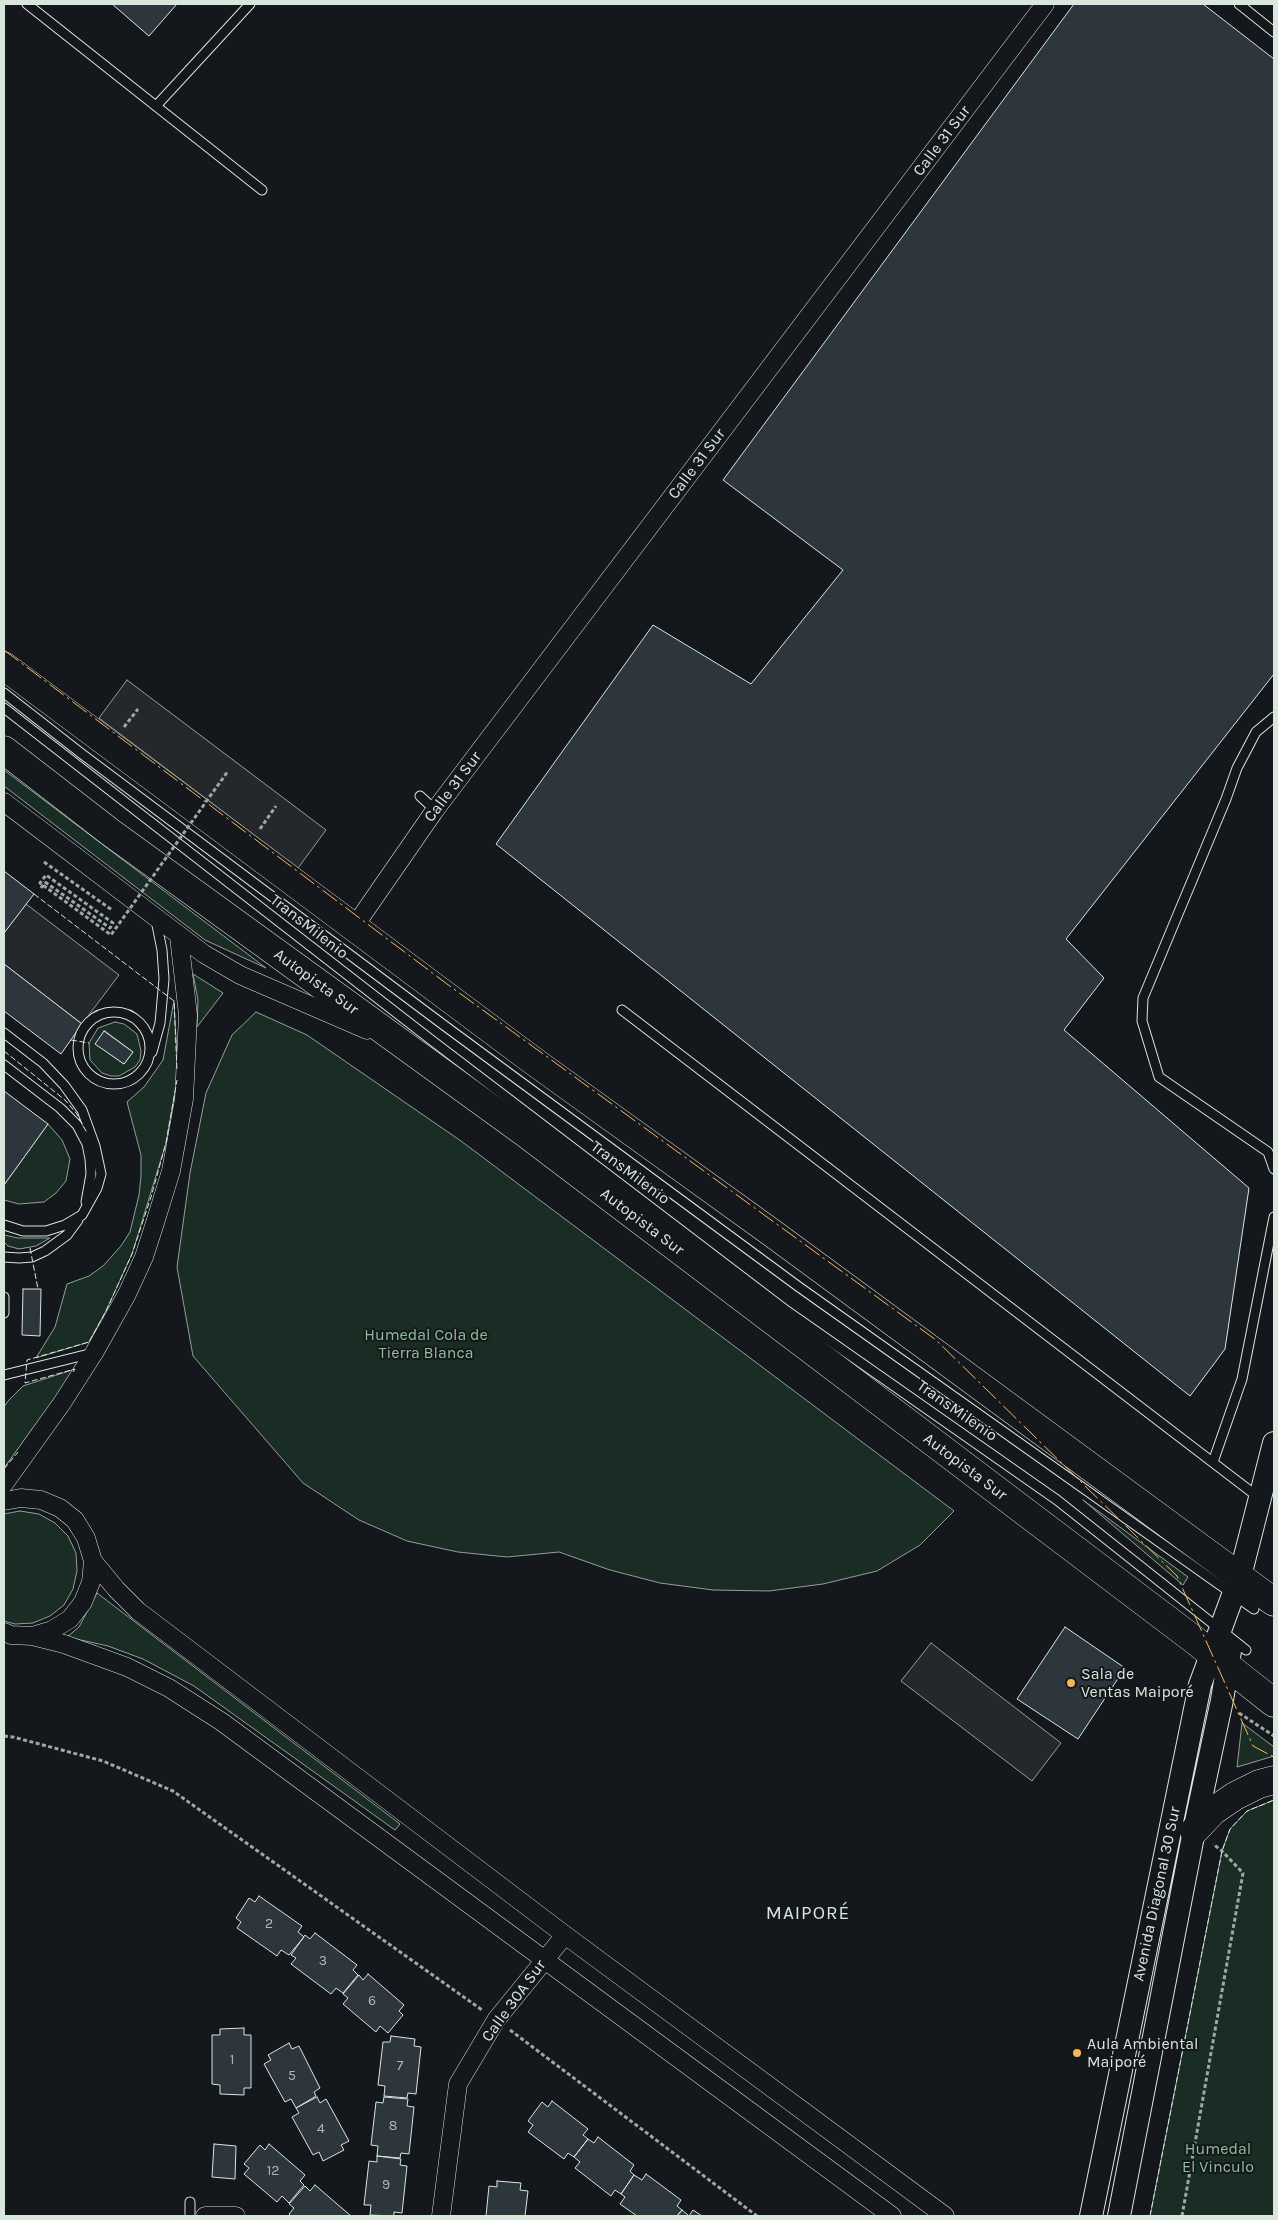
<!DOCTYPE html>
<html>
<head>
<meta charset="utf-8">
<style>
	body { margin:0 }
	#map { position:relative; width:1278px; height:2220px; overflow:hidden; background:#14181c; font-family:Karla,sans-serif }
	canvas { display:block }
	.frame { position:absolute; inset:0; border:5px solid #d8e6dc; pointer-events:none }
</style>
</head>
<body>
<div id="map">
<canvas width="1278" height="2220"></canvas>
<div class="frame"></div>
</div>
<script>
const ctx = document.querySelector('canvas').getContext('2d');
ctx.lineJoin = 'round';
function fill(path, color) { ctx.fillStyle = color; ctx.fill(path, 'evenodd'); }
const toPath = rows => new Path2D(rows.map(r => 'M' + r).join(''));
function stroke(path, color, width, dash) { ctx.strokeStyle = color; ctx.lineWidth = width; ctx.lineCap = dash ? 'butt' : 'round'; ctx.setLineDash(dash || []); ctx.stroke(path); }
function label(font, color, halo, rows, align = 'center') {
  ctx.font = font + ' Karla,sans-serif'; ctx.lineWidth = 4; ctx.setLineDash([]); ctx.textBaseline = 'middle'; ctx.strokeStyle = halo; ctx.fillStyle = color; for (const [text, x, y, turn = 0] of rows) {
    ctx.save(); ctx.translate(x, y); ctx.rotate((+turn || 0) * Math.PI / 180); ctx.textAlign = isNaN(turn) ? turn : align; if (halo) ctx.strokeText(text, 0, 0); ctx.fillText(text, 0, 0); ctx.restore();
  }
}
const green = toPath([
	[4,770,266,968,205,940,4,786,4,770],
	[193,974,223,993,197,1027,198,1000,193,974],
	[174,1001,178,1075,166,1143,132,1254,106,1311,89,1342,36,1358,55,1327,67,1284,89,1276,103,1266,121,1246,130,1232,139,1195,141,1176,141,1155,127,1102,144,1087,163,1060,174,1001],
	[256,1012,307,1035,461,1141,954,1511,920,1545,877,1571,823,1584,769,1591,713,1590,660,1583,610,1570,559,1552,507,1557,458,1552,407,1541,359,1520,303,1483,193,1356,177,1267,190,1173,206,1093,232,1035,256,1012],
	[115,1022,124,1024,137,1034,141,1051,140,1060,135,1067,119,1076,111,1076,102,1073,90,1060,89,1043,98,1028,115,1022],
	[105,1031,133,1052,124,1064,96,1044,105,1031],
	[48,1124,62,1140,70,1159,66,1181,56,1193,44,1202,19,1204,4,1200,4,1185,48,1124],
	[4,1235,18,1238,50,1238,36,1246,19,1249,8,1246,4,1242,4,1235],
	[75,1369,27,1440,4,1469,4,1407,8,1401,23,1386,75,1369],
	[1083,1500,1188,1577,1183,1585,1083,1500],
	[20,1511,39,1514,55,1523,68,1536,76,1553,77,1571,73,1589,64,1605,50,1616,33,1623,15,1624,4,1621,4,1514,20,1511],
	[97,1593,400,1824,395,1830,194,1686,143,1659,108,1646,67,1637,79,1627,97,1593],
	[1242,1723,1274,1747,1274,1756,1237,1767,1242,1723],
	[1274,1800,1274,2216,1150,2216,1222,1851,1230,1829,1247,1811,1274,1800]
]);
const parking = toPath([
	[127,680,326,830,298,868,99,718,127,680],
	[26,904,119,975,82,1024,4,964,4,933,26,904],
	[931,1643,1061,1743,1032,1781,901,1681,931,1643]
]);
const building = toPath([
	[112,4,177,4,149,36,112,4],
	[1074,4,1203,4,1274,59,1274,674,1066,939,1104,978,1064,1030,1249,1188,1225,1349,1190,1396,496,844,653,625,751,684,843,570,723,480,1074,4],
	[4,871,34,894,4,933,4,871],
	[4,964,82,1024,61,1054,4,1011,4,964],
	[104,1031,133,1052,124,1064,95,1044,104,1031],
	[4,1091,48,1124,4,1185,4,1091],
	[23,1289,41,1289,40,1336,22,1335,23,1289],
	[1065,1627,1125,1668,1078,1739,1017,1699,1065,1627],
	[259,1896,302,1926,298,1932,304,1937,289,1955,281,1950,277,1956,237,1928,241,1922,236,1918,249,1898,255,1902,259,1896],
	[315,1933,357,1965,353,1970,358,1975,343,1993,336,1988,331,1994,291,1964,296,1958,291,1955,305,1935,310,1939,315,1933],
	[368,1974,404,2005,399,2011,403,2015,388,2033,380,2026,376,2032,343,2004,348,1998,343,1994,359,1975,363,1980,368,1974],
	[244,2028,244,2035,251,2035,251,2088,244,2088,244,2095,220,2094,220,2085,212,2084,212,2035,220,2035,220,2029,244,2028],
	[391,2036,415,2039,414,2046,421,2047,416,2094,408,2093,407,2098,384,2096,385,2086,378,2085,383,2042,390,2042,391,2036],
	[289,2043,292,2049,299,2046,320,2088,314,2092,316,2096,296,2108,291,2099,285,2102,264,2064,271,2060,268,2055,289,2043],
	[317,2097,320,2103,326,2099,349,2141,341,2145,344,2150,323,2161,319,2152,313,2155,292,2117,299,2113,296,2108,317,2097],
	[384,2097,408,2099,407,2106,414,2107,409,2154,401,2153,400,2158,377,2156,378,2146,371,2145,376,2102,383,2103,384,2097],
	[552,2101,588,2129,583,2135,588,2139,574,2157,568,2153,564,2159,528,2132,533,2125,528,2121,542,2102,548,2107,552,2101],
	[598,2137,634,2165,630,2171,634,2175,621,2194,615,2190,611,2196,575,2168,580,2162,574,2157,588,2139,594,2143,598,2137],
	[214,2144,236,2146,235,2179,212,2177,214,2144],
	[269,2144,305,2175,300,2181,304,2185,289,2203,282,2196,277,2202,244,2174,249,2168,244,2164,260,2145,265,2150,269,2144],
	[377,2156,401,2159,400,2165,407,2166,402,2213,394,2212,394,2216,370,2215,371,2205,364,2205,369,2161,377,2162,377,2156],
	[646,2174,681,2200,677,2206,682,2210,677,2216,637,2216,620,2204,625,2197,621,2194,634,2175,642,2180,646,2174],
	[497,2181,521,2183,520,2190,528,2191,525,2216,486,2216,489,2186,497,2187,497,2181],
	[315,2185,351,2216,291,2216,289,2214,294,2208,289,2204,305,2186,310,2191,315,2185],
	[682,2210,689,2216,693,2210,702,2216,677,2216,682,2210]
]);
const path = toPath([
	[124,727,138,709],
	[260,829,276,806],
	[44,862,112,910],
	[41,888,45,882],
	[1239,1713,1274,1736],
	[4,1736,13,1737,103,1761,173,1791,482,2010],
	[510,2030,757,2216],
	[1182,2216,1243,1873,1222,1851,1213,1844]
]);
const service = toPath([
	[27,4,262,190],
	[1239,4,1274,32],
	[156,106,250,4],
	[4,693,82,754,445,1026,799,1287,1254,1609],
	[4,708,430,1039,787,1311,1057,1500,1246,1650],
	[1274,717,1256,732,1237,768,1226,799,1143,998,1142,1021,1159,1077,1268,1152,1274,1169],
	[420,796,435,810],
	[622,1010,1258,1497],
	'78 1048a36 36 0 1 1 72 0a36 36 0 1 1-72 0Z',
	[4,1033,43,1063,64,1085,82,1110,95,1146,101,1174,97,1188,82,1215,65,1225,46,1231,23,1231,4,1225],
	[152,1052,160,1023,164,979,162,950,156,920],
	[4,1065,60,1108,77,1125,87,1144,90,1159,91,1174,86,1202],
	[4,1257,19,1258,32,1257,45,1251,67,1235,78,1220],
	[4,1297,4,1313],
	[4,1375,93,1353],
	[1213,1462,1242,1379,1274,1217],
	[190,2216,190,2202]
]);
const minor = toPath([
	[4,802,204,954,240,975,367,1030],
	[354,927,435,810,1045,4],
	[4,1484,62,1403,94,1353,127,1294,144,1257,155,1223,171,1171,184,1099,188,1015,179,937],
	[4,1501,21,1498,41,1500,60,1508,75,1520,86,1538,93,1561,91,1582,83,1602,70,1619,52,1630,32,1636,11,1635,4,1632],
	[93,1561,116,1589,138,1611,565,1935,945,2216],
	[32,1636,64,1644,127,1667,169,1688,222,1722,892,2216],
	[205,2216,236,2216],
	[441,2216,458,2084,496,2020,565,1935]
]);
const tertiary = toPath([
	[1091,2216,1200,1685,1240,1576,1274,1443],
	[1119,2216,1194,1831,1222,1700,1230,1651]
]);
const trunk = toPath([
	[4,666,532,1060,772,1233,1274,1602],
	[4,750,110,832,525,1133,1193,1639,1274,1703],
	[1194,1831,1213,1811,1235,1796,1259,1784,1274,1780]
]);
const pathBridge = toPath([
	[45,882,110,928,113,923,46,875,40,883,111,935,228,771]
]);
const fence = toPath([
	[34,894,174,1001,177,1070],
	[71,1040,89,1043],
	[4,1051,65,1100,77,1114,87,1133],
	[30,1248,38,1289],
	[73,1372,75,1369,25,1383,27,1360,89,1342,106,1311,132,1254,151,1197,166,1143,177,1080],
	[4,1469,18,1452],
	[1150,2216,1222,1851,1230,1829,1247,1811,1274,1800]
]);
const power = toPath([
	[4,650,447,984,936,1340,1177,1576,1253,1746,1274,1757]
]);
const markers = [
	[1071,1683,5,"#ffb74d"],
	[1077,2053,5,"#ffb74d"]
];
const numberNames = [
	["2",269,1924],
	["3",323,1961],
	["6",372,2001],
	["1",232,2060],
	["7",400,2066],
	["5",292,2076],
	["8",393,2126],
	["4",321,2129],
	["12",273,2171],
	["9",386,2185]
];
const streetNames = [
	["Calle 31 Sur",942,141,-53],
	["Calle 31 Sur",697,464,-53],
	["Calle 31 Sur",453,787,-53],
	["TransMilenio",309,927,38],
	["Autopista Sur",316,982,36],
	["TransMilenio",630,1173,37],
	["Autopista Sur",642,1222,37],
	["TransMilenio",957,1411,35],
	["Autopista Sur",965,1467,37],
	["Avenida Diagonal 30 Sur",1157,1894,-78],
	["Calle 30A Sur",514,2001,-54]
];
const parkNames = [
	["Humedal Cola de",426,1335],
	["Tierra Blanca",426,1353],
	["Humedal",1218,2149],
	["El Vinculo",1218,2167]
];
const poiNames = [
	["Sala de",1081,1674],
	["Ventas Maiporé",1081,1692],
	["Aula Ambiental",1087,2044],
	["Maiporé",1087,2062]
];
const quarterNames = [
	["MAIPORÉ",808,1914]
];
fill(green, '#1a2d24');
stroke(green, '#939e99', 1);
fill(parking, '#24282b');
stroke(parking, '#939e99', 1);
fill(building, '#2c363c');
stroke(building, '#d8e6dc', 1);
stroke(service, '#d8e6dc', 11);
stroke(minor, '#d8e6dc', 19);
stroke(tertiary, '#d8e6dc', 24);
stroke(trunk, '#d8e6dc', 29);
stroke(path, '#9da8a2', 3, [4, 2.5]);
stroke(service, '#14181c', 9);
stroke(minor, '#14181c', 18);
stroke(tertiary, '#14181c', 22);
stroke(trunk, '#14181c', 28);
stroke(pathBridge, '#9da8a2', 3, [4, 2.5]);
stroke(fence, '#d8e6dc', 1, [6, 2.5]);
stroke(power, '#ffb74d', 1, [18, 4, 2.5, 4]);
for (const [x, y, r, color] of markers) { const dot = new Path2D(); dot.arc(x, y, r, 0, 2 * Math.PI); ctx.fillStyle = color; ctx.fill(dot); stroke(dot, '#14181c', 2); }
label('14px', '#adbab4', null, numberNames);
label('16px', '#d8e6dc', '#14181c', streetNames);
label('16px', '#8ac095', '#14181c', parkNames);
label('16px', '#d8e6dc', '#14181c', poiNames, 'left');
ctx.letterSpacing = '1px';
label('19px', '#d8e6dc', '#14181c', quarterNames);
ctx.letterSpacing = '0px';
</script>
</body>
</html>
